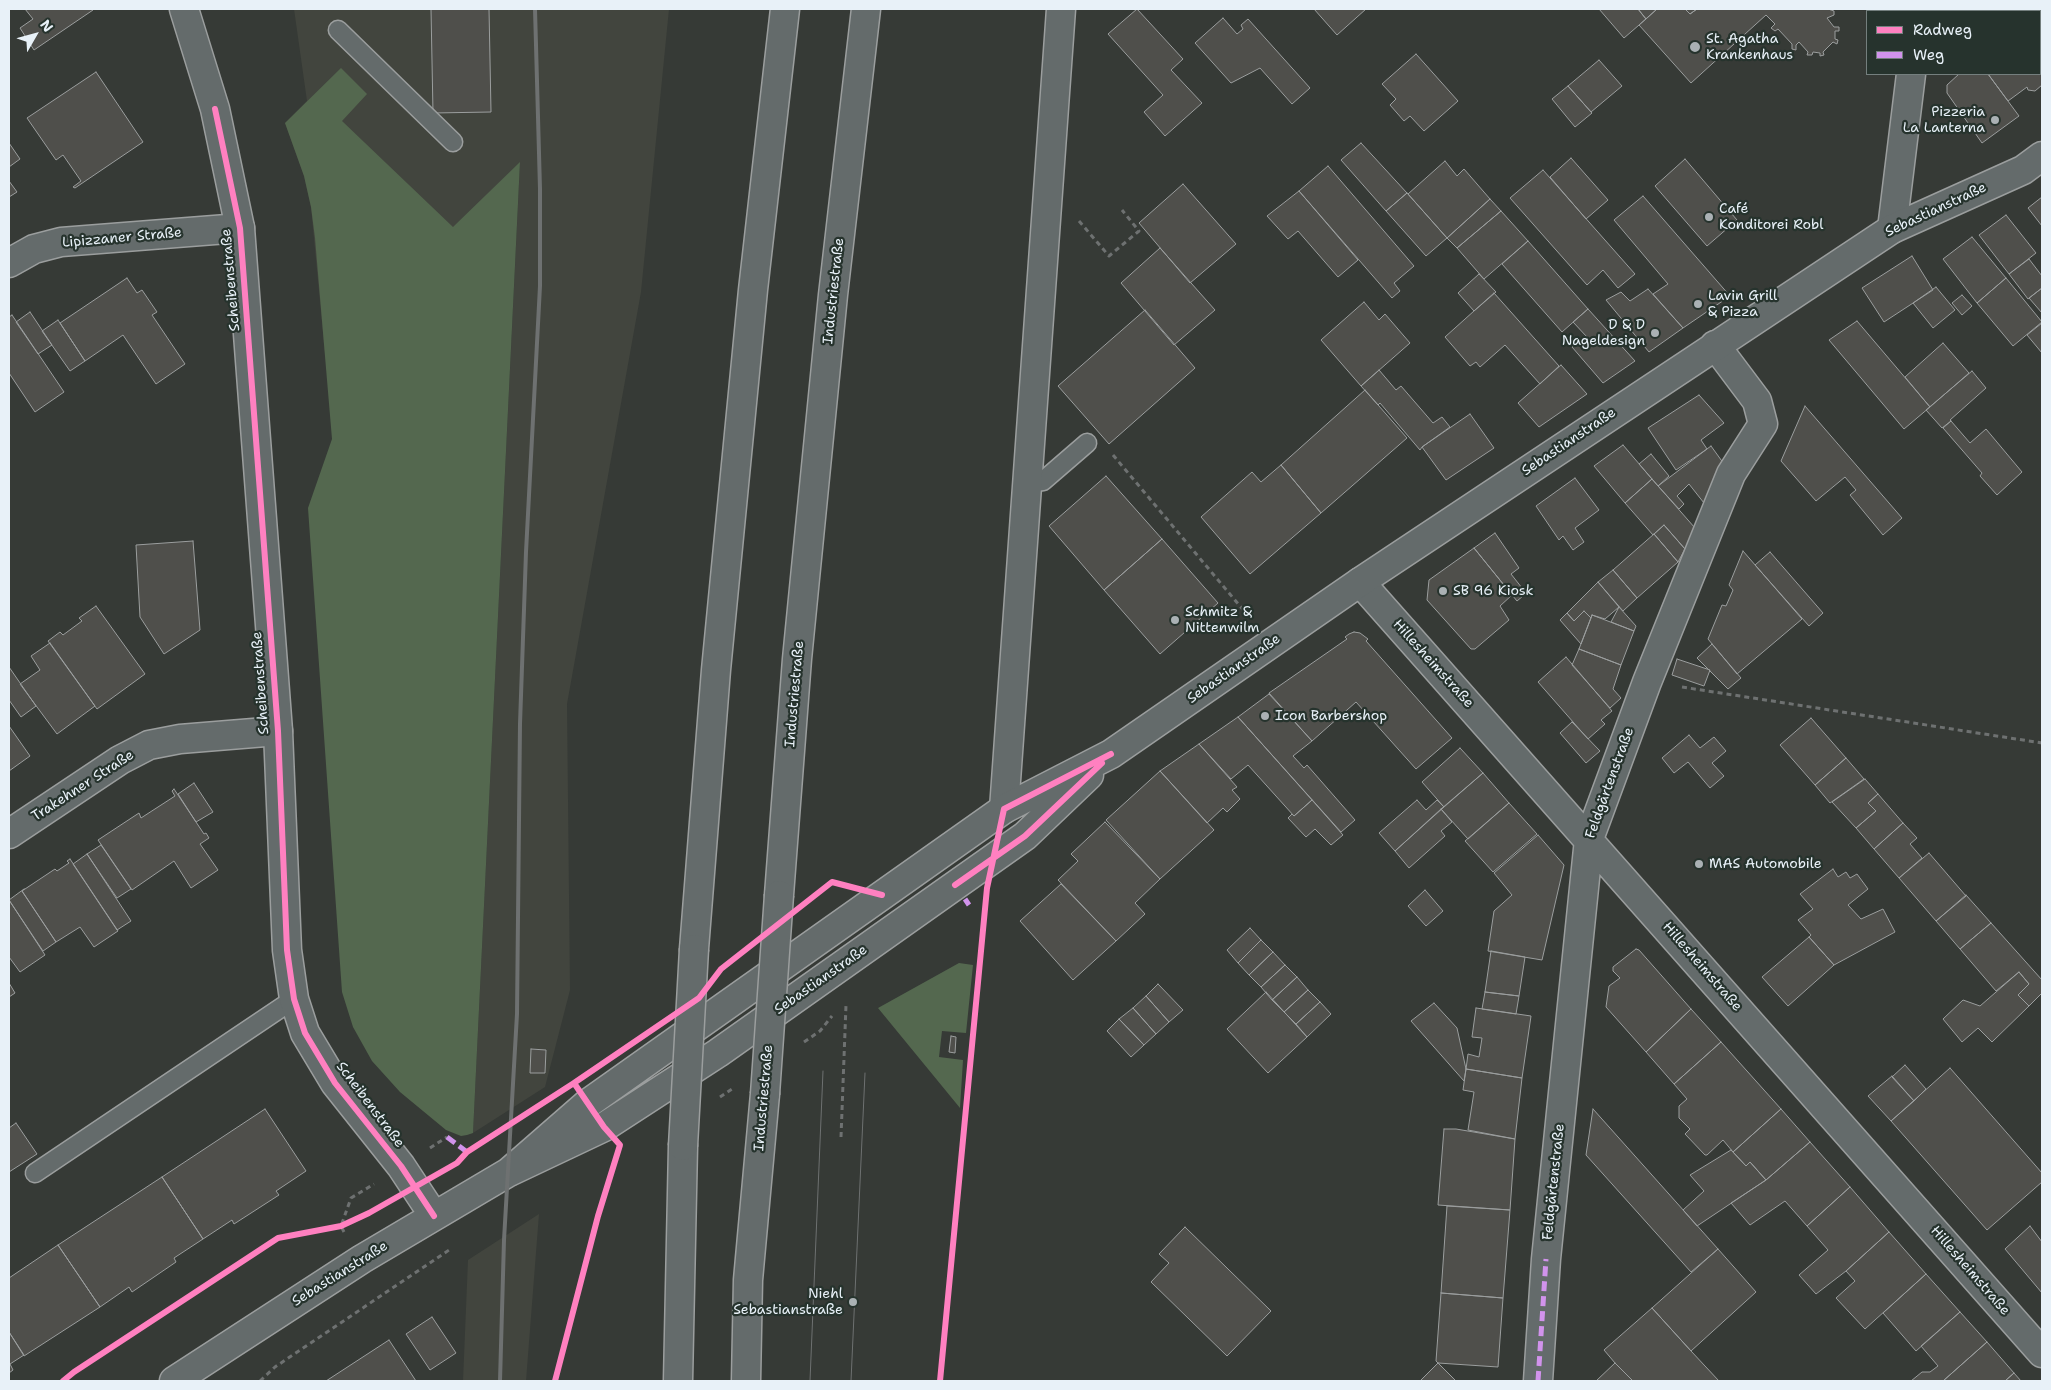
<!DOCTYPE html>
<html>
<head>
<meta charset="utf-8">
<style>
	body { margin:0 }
	#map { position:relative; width:2051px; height:1390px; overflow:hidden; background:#363a36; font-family:"Shantell Sans",sans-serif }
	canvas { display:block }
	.frame { position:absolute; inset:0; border:10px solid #e8f1f8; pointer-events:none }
	.legend { position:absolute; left:1866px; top:10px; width:175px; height:65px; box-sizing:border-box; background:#26332d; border:1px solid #747f7e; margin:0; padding:6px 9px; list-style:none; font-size:15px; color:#e8f1f8 }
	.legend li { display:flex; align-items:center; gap:10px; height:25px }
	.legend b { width:25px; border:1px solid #747f7e }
	.north { position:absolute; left:10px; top:10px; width:50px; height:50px; -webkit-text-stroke:4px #26332d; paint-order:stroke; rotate:52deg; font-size:14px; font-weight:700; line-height:20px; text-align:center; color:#e8f1f8 }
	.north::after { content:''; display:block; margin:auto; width:18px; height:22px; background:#e8f1f8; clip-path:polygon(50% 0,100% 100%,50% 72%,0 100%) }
</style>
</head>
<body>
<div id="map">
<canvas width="2051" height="1390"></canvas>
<div class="frame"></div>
<ul class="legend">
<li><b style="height:6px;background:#ff80c0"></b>Radweg</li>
<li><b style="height:6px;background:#d193ec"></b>Weg</li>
</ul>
<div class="north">N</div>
</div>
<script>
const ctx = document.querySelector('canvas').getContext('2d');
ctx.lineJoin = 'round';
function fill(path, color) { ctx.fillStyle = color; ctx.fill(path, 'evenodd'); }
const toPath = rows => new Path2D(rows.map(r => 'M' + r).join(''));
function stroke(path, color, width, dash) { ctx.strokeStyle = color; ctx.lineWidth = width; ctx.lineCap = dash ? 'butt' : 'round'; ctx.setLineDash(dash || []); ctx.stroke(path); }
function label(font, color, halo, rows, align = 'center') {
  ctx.font = font + ' "Shantell Sans",sans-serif'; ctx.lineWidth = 4.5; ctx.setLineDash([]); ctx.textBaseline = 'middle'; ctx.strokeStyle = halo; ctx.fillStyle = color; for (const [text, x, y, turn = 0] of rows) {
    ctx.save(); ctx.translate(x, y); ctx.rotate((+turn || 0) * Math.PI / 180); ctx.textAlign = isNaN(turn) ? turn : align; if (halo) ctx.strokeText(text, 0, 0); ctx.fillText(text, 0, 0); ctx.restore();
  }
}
const built = toPath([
	[294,9,669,9,641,292,567,704,570,990,545,1087,473,1133,520,163,325,354,311,207,304,176,285,123,307,101],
	[539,1214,526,1381,463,1381,468,1260]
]);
const green = toPath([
	[341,68,367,94,342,121,453,227,520,162,473,1133,467,1135,461,1136,446,1130,400,1092,372,1061,353,1027,342,992,308,508,332,439,315,238,311,207,304,176,285,123],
	[959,963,973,965,966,1033,942,1031,939,1057,963,1060,960,1108,878,1008]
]);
const building = toPath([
	[25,9,92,9,93,10,34,50,20,28,33,19,25,9],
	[431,9,489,9,491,112,433,113,431,9],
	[1137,9,1183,59,1171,70,1202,103,1165,136,1144,112,1163,95,1108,34,1137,9],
	[1314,9,1366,9,1337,35,1314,9],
	[1599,9,1638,9,1646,19,1624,38,1599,9],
	[1638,9,1657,9,1646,19,1638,9],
	[1657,9,1685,9,1690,14,1697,9,1828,9,1834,11,1834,15,1827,18,1834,27,1839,27,1839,31,1835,31,1835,39,1838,40,1837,44,1833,42,1823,52,1824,55,1820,56,1820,53,1813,52,1812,55,1807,55,1808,52,1799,42,1796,45,1796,50,1792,49,1792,44,1778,29,1775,31,1771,28,1775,24,1766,15,1691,83,1639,25,1657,9],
	[1685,9,1697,9,1690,14,1685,9],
	[1998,9,2034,9,2036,11,1994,11,1998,9],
	[2034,9,2042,9,2042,20,2040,17,2040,11,2036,11,2034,9],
	[2040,17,2042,20,2042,85,2035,91,2028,90,2027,87,2008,101,1988,74,2040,74,2040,17],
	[1223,18,1237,34,1243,29,1241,25,1248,19,1310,88,1292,104,1260,68,1231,83,1195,43,1223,18],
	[1416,54,1458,101,1424,131,1410,116,1404,121,1390,105,1396,99,1382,84,1416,54],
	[1599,60,1622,86,1591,112,1568,86,1599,60],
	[96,72,143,142,75,188,73,187,81,181,63,155,56,160,27,118,96,72],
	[1959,74,1988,74,2019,116,1982,143,1947,93,1947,85,1959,74],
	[1568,86,1592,113,1575,127,1552,99,1568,86],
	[9,143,20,159,9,167,9,143],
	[1361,143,1407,193,1386,211,1341,160,1361,143],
	[1571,158,1608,200,1586,219,1550,177,1571,158],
	[1685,159,1737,220,1707,246,1655,186,1685,159],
	[1445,161,1457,176,1464,169,1490,199,1447,238,1408,194,1445,161],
	[1328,166,1414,266,1394,283,1400,291,1392,298,1299,191,1328,166],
	[1543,170,1635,274,1618,288,1603,270,1587,285,1510,198,1543,170],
	[9,181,17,192,9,197,9,181],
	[1183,184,1236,244,1190,283,1139,223,1183,184],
	[1299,191,1358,260,1338,277,1298,231,1288,239,1267,216,1299,191],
	[1407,193,1447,238,1426,256,1386,211,1407,193],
	[1643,196,1730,296,1683,328,1653,294,1668,284,1614,220,1643,196],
	[2042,197,2042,226,2028,208,2042,197],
	[1490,199,1501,211,1457,248,1447,238,1490,199],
	[1501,211,1528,241,1484,279,1457,248,1501,211],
	[2006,215,2036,253,2009,274,1979,235,2006,215],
	[1972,237,2006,278,1977,303,1943,259,1972,237],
	[1528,241,1588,309,1562,332,1502,264,1528,241],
	[1160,248,1215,310,1174,345,1121,283,1160,248],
	[1912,256,1933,290,1884,322,1862,288,1912,256],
	[2029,259,2042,276,2042,288,2028,299,2009,274,2029,259],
	[1479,274,1496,292,1474,311,1458,293,1479,274],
	[127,278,137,293,142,290,157,312,152,315,185,364,156,384,123,335,85,361,60,323,127,278],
	[2006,278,2042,322,2013,346,1977,303,2006,278],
	[1936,287,1955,310,1933,328,1913,303,1936,287],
	[2042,288,2042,313,2029,298,2042,288],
	[1648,289,1683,328,1649,352,1606,300,1621,292,1630,301,1648,289],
	[1494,293,1559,366,1540,384,1505,345,1480,367,1476,362,1470,366,1445,337,1494,293],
	[1962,295,1972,306,1962,315,1952,303,1962,295],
	[1364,302,1379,320,1385,314,1410,343,1361,386,1321,340,1364,302],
	[1588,309,1635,361,1603,383,1572,347,1587,337,1573,322,1588,309],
	[1145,310,1195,368,1109,444,1058,386,1145,310],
	[30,312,52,345,38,354,16,322,30,312],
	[12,315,64,392,35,412,9,373,9,317,12,315],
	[58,320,85,361,70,371,42,331,58,320],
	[1857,321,1930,407,1904,429,1829,340,1857,321],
	[2042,323,2042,353,2027,335,2042,323],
	[1943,343,1969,373,1930,407,1905,377,1943,343],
	[1561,365,1587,394,1539,427,1518,403,1561,365],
	[1379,370,1396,390,1401,386,1433,423,1442,417,1450,427,1422,447,1420,450,1380,403,1378,405,1361,386,1379,370],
	[1972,371,1986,388,1950,420,1951,421,1942,428,1926,410,1972,371],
	[1365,390,1407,438,1321,513,1281,465,1365,390],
	[1699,395,1724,423,1701,440,1707,449,1676,470,1648,428,1699,395],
	[1805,406,1902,518,1883,535,1850,495,1856,490,1845,477,1816,501,1781,461,1805,406],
	[1470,414,1494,448,1446,480,1422,447,1470,414],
	[1951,421,1970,443,1986,429,2022,472,1997,495,1980,476,1982,473,1943,428,1951,421],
	[1623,445,1652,479,1625,503,1594,466,1623,445],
	[1711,446,1724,464,1704,503,1689,484,1677,496,1684,504,1679,509,1658,486,1711,446],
	[1651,454,1669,476,1658,486,1639,464,1651,454],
	[1281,465,1321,513,1250,574,1201,517,1252,472,1261,482,1281,465],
	[1106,476,1162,539,1104,590,1049,526,1106,476],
	[1575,478,1599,510,1575,528,1584,542,1573,550,1563,536,1559,540,1536,506,1575,478],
	[1652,479,1695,528,1685,549,1664,525,1653,535,1625,503,1652,479],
	[1664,525,1685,549,1678,562,1654,534,1664,525],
	[1495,533,1519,568,1511,574,1522,588,1519,590,1523,596,1517,601,1474,548,1495,533],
	[1654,534,1678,562,1637,598,1613,570,1654,534],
	[1162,539,1218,603,1160,654,1104,590,1162,539],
	[193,541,200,630,164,654,140,617,136,545,193,541],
	[1474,548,1512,595,1500,606,1509,620,1475,649,1471,649,1427,600,1429,580,1474,548],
	[1743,551,1802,619,1737,674,1708,639,1722,605,1726,606,1733,590,1729,585,1743,551],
	[1770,552,1823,613,1809,626,1755,565,1770,552],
	[1613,570,1637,598,1623,611,1598,582,1613,570],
	[1598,582,1619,607,1605,619,1592,615,1591,618,1584,611,1574,621,1567,613,1598,582],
	[96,606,145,674,97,709,48,641,60,632,63,635,82,621,79,618,96,606],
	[1619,607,1636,626,1634,631,1611,622,1619,607],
	[1584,611,1591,618,1581,644,1560,620,1567,613,1574,621,1584,611],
	[1592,615,1634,631,1621,665,1579,649,1592,615],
	[1354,632,1360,633,1368,639,1366,641,1452,738,1416,769,1356,702,1312,741,1269,693,1347,639,1345,637,1349,634,1354,632],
	[50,643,95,706,57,734,20,684,40,670,31,656,50,643],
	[1712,644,1741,678,1728,689,1697,658,1712,644],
	[1579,649,1621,665,1613,689,1621,698,1610,708,1572,665,1579,649],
	[1566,657,1612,711,1601,720,1605,724,1588,739,1538,682,1566,657],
	[1677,659,1710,670,1704,686,1672,675,1677,659],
	[9,667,36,706,21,717,9,700,9,667],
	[1269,694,1312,741,1293,756,1304,768,1307,765,1355,820,1341,832,1238,717,1269,694],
	[1238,717,1312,800,1294,816,1248,765,1231,779,1199,744,1238,717],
	[1811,718,1846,758,1815,785,1780,745,1811,718],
	[1572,722,1600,751,1586,763,1560,733,1572,722],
	[9,726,30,756,9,771,9,726],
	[1689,735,1700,748,1714,737,1726,751,1712,763,1724,776,1710,788,1688,762,1674,773,1662,758,1689,735],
	[1199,744,1237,787,1232,790,1240,799,1227,812,1223,808,1207,823,1160,771,1199,744],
	[1460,748,1483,773,1444,807,1422,782,1460,748],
	[1846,758,1864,779,1830,803,1815,785,1846,758],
	[1160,771,1214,830,1160,879,1106,820,1160,771],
	[1483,773,1509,803,1468,839,1441,809,1483,773],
	[1865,779,1878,794,1868,803,1876,811,1856,828,1832,802,1865,779],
	[194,783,213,812,196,822,178,794,194,783],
	[174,789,204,834,206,833,209,838,200,844,218,870,191,888,174,861,132,890,98,840,139,813,141,818,175,796,172,791,174,789],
	[1878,794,1903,823,1874,849,1856,828,1876,811,1868,803,1878,794],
	[1312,800,1343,835,1331,845,1315,829,1306,837,1288,818,1292,814,1294,816,1312,800],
	[1417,800,1426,810,1437,800,1444,807,1395,851,1379,833,1417,800],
	[1509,803,1537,834,1493,872,1465,841,1509,803],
	[1441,809,1452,822,1441,831,1445,836,1409,868,1395,851,1441,809],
	[1105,822,1160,879,1135,903,1145,914,1116,941,1058,880,1078,861,1071,854,1105,822],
	[1903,823,1917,838,1910,844,1922,858,1899,878,1874,849,1903,823],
	[1538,835,1564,865,1542,960,1488,951,1494,911,1512,895,1494,873,1538,835],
	[101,845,131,889,117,898,87,854,101,845],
	[1929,853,1966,896,1936,921,1899,878,1929,853],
	[87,854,131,921,117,930,73,864,87,854],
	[70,859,118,931,94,947,80,927,56,942,22,891,55,869,57,871,69,863,67,861,70,859],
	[1833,869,1838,877,1846,872,1850,878,1857,874,1868,889,1848,905,1861,919,1883,909,1895,932,1834,965,1809,937,1811,935,1798,920,1813,909,1800,894,1833,869],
	[1061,884,1116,941,1073,980,1020,921,1061,884],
	[24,889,22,891,56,942,43,951,9,900,24,889],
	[1425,890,1443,911,1426,926,1408,906,1425,890],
	[1966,895,1991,923,1960,949,1936,921,1966,895],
	[9,900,45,955,20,972,9,957,9,900],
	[1991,923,2042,980,2042,993,2029,1006,2018,995,2029,984,2019,972,1996,991,1960,949,1991,923],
	[1250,928,1261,940,1238,963,1227,950,1250,928],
	[1809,937,1834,965,1788,1006,1762,977,1809,937],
	[1261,940,1273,952,1249,975,1238,963,1261,940],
	[1636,949,1639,950,1691,1009,1646,1052,1606,1007,1609,986,1620,978,1613,971,1613,967,1636,949],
	[1491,951,1525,957,1519,996,1485,992,1491,951],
	[1273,952,1285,965,1261,987,1249,975,1273,952],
	[1285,965,1297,977,1272,1000,1261,987,1285,965],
	[2019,972,2029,984,2018,995,2029,1006,1992,1042,1978,1028,1962,1042,1943,1019,1963,1000,1980,1006,2019,972],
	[1297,977,1308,990,1284,1012,1272,1000,1297,977],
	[9,983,15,993,9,997,9,983],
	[1158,984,1183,1010,1169,1022,1146,996,1158,984],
	[1308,990,1320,1002,1296,1024,1284,1012,1308,990],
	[1266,992,1307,1037,1268,1073,1227,1029,1266,992],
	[1485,992,1519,996,1516,1014,1482,1009,1485,992],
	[1146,996,1169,1022,1156,1034,1133,1008,1146,996],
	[1320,1002,1331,1014,1307,1037,1296,1024,1320,1002],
	[1434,1003,1457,1028,1466,1069,1464,1081,1411,1021,1434,1003],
	[1133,1008,1156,1034,1144,1045,1119,1019,1133,1008],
	[1476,1008,1531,1016,1522,1078,1466,1069,1468,1054,1479,1057,1482,1038,1472,1037,1476,1008],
	[1691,1009,1721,1042,1674,1084,1646,1052,1691,1009],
	[1119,1019,1144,1045,1131,1057,1107,1031,1119,1019],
	[951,1036,956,1037,955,1053,949,1052,951,1036],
	[1721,1042,1781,1109,1733,1152,1723,1140,1707,1155,1705,1155,1685,1134,1690,1129,1679,1118,1679,1106,1687,1099,1674,1084,1721,1042],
	[531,1049,546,1050,545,1073,530,1073,531,1049],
	[1905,1065,1926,1089,1914,1101,1892,1077,1905,1065],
	[1950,1068,2042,1173,2042,1182,1987,1230,1891,1121,1950,1068],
	[1466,1069,1522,1078,1515,1139,1468,1130,1474,1092,1463,1090,1466,1069],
	[1892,1076,1914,1101,1891,1121,1868,1096,1892,1076],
	[265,1109,306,1171,276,1191,279,1195,234,1224,232,1220,203,1239,162,1177,265,1109],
	[1593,1109,1718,1249,1691,1272,1586,1155,1593,1109],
	[1781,1109,1810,1142,1766,1180,1750,1162,1746,1166,1733,1152,1781,1109],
	[16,1123,37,1154,9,1172,9,1128,16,1123],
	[1444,1129,1456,1129,1515,1139,1510,1210,1438,1205,1444,1129],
	[1810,1142,1850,1187,1807,1226,1785,1201,1750,1225,1731,1203,1766,1180,1810,1142],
	[1731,1150,1746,1166,1750,1162,1766,1180,1697,1226,1683,1210,1704,1191,1690,1175,1731,1150],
	[162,1177,203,1239,174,1258,176,1262,132,1292,129,1287,100,1307,58,1245,162,1177],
	[1850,1187,1889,1232,1846,1271,1816,1294,1799,1275,1828,1250,1807,1226,1850,1187],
	[1447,1206,1510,1210,1503,1298,1441,1293,1447,1206],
	[2030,1226,2042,1242,2042,1293,2005,1249,2030,1226],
	[1185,1227,1271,1311,1227,1356,1151,1282,1169,1263,1159,1254,1185,1227],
	[1889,1232,1926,1274,1865,1329,1836,1298,1855,1281,1846,1271,1889,1232],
	[58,1245,100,1307,24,1356,9,1332,9,1278,58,1245],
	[1718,1249,1756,1292,1691,1351,1652,1308,1718,1249],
	[1926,1274,1960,1312,1916,1351,1883,1313,1926,1274],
	[1441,1293,1503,1298,1498,1367,1438,1363,1436,1361,1441,1293],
	[1652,1308,1691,1351,1719,1381,1633,1381,1615,1363,1604,1350,1652,1308],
	[1960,1312,1987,1342,1943,1381,1911,1381,1922,1372,1930,1372,1938,1366,1921,1346,1960,1312],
	[432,1317,456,1353,430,1370,406,1334,432,1317],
	[9,1332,24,1355,10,1364,13,1370,9,1373,9,1332],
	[389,1340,416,1381,326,1381,389,1340],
	[1987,1342,2014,1373,2005,1381,1943,1381,1987,1342],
	[1438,1363,1456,1381,1420,1381,1438,1363],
	[1615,1363,1633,1381,1596,1381,1615,1363],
	[2014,1373,2021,1381,2005,1381,2014,1373]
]);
const path = toPath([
	[1079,221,1109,256,1139,231,1122,210],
	[1113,455,1250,618],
	[1682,687,2042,743],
	[804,1042,820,1031,832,1016],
	[720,1097,732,1089],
	[841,1137,846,1005],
	[430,1148,447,1137],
	[344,1232,341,1226,351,1198,374,1184],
	[260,1381,275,1367,452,1248]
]);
const service = toPath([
	[338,30,453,142],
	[1027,483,1043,481,1087,443],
	[35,1173,294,999]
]);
const minor = toPath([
	[1919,11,1919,9],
	[1892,229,1911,74],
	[9,263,34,249,61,242,240,228],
	[1360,582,2042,1353],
	[1004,809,1061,9],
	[9,834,120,760,149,745,180,739,278,731],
	[1538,1381,1546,1259,1589,839,1647,682,1731,474,1763,424,1757,401,1715,345]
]);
const tertiary = toPath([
	[184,9,215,109,240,228,278,731,287,950,294,999,305,1033,335,1083,401,1166,434,1216],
	[509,1172,587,1104,1004,809,1111,754,1360,582,1892,229,2023,170,2042,156],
	[174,1381,362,1259,509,1172,604,1127,718,1053,1025,836,1089,775]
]);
const trunk = toPath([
	[779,895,797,659,833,295,866,9],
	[694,949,716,670,753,290,785,9],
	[678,1381,683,1146],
	[746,1381,748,1280,765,1094]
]);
const tram = toPath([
	[810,1381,823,1071],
	[851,1381,865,1073]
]);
const rail = toPath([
	[500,1381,504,1240,517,1014,520,724,526,552,540,286,540,189,535,9]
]);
const trunkBridge = toPath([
	[765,1094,779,895],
	[683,1146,694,949]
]);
const quiet = toPath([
	[965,899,969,905],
	[447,1137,467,1152,470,1150],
	[1538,1381,1546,1259]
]);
const cycleway = toPath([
	[215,109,240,228,278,731,287,950,294,999,305,1033,335,1083,401,1166,434,1216],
	[955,885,1025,836,1102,763],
	[63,1381,74,1372,278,1238,341,1226,369,1213,457,1163,467,1152,574,1083,699,998,721,969,832,882,882,895],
	[555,1381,598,1216,620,1145,604,1127,574,1083],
	[940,1381,987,888,1004,809,1111,754]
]);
const markers = [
	[1695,47,6,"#aab1b4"],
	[1995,120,5,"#aab1b4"],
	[1709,217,5,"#aab1b4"],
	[1698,304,5,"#aab1b4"],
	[1655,333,5,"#aab1b4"],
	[1443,591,5,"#aab1b4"],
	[1175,620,5,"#aab1b4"],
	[1265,716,5,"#aab1b4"],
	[1699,864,5,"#aab1b4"],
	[853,1302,5,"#aab1b4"]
];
const poiNames = [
	["St. Agatha",1706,39],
	["Krankenhaus",1706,55],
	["Pizzeria",1985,112,"right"],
	["La Lanterna",1985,128,"right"],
	["Café",1719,209],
	["Konditorei Robl",1719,225],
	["Lavin Grill",1708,296],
	["& Pizza",1708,312],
	["D & D",1645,325,"right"],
	["Nageldesign",1645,341,"right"],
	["SB 96 Kiosk",1453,591],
	["Schmitz &",1185,612],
	["Nittenwilm",1185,628],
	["Icon Barbershop",1275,716],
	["MAS Automobile",1709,864],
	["Niehl",843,1294,"right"],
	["Sebastianstraße",843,1310,"right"]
];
const streetNames = [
	["Sebastianstraße",1936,210,-25],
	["Lipizzaner Straße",122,238,-5],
	["Scheibenstraße",231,280,-95],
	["Industriestraße",834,291,-84],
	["Sebastianstraße",1569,442,-34],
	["Hillesheimstraße",1433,664,48],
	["Sebastianstraße",1234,669,-35],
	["Scheibenstraße",261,683,-94],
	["Industriestraße",795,694,-85],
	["Feldgärtenstraße",1610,783,-70],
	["Trakehner Straße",83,786,-33],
	["Hillesheimstraße",1702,967,49],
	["Sebastianstraße",821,980,-35],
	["Industriestraße",764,1098,-85],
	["Scheibenstraße",370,1105,53],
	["Feldgärtenstraße",1554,1182,-84],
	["Hillesheimstraße",1970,1271,49],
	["Sebastianstraße",340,1274,-32]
];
fill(built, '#42453e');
fill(green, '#54684f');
fill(building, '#4f4f4b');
stroke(building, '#9b9e9e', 1);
stroke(service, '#9b9e9e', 21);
stroke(minor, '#9b9e9e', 31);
stroke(tertiary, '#9b9e9e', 31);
stroke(trunk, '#9b9e9e', 31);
stroke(path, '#6e7171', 3, [5, 4]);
stroke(service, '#646b6b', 18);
stroke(minor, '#646b6b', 28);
stroke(tertiary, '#646b6b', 28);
stroke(trunk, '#646b6b', 28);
stroke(tram, '#6e7171', 1);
stroke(rail, '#6e7171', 4);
stroke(trunkBridge, '#9b9e9e', 31, []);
stroke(trunkBridge, '#646b6b', 28);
stroke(quiet, '#d193ec', 5, [10, 5]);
stroke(cycleway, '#ff80c0', 6);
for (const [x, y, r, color] of markers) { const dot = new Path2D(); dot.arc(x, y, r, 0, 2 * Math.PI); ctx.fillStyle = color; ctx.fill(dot); stroke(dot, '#26332d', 2); }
label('14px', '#e8f1f8', '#26332d', poiNames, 'left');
label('14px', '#e8f1f8', '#26332d', streetNames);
</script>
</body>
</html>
